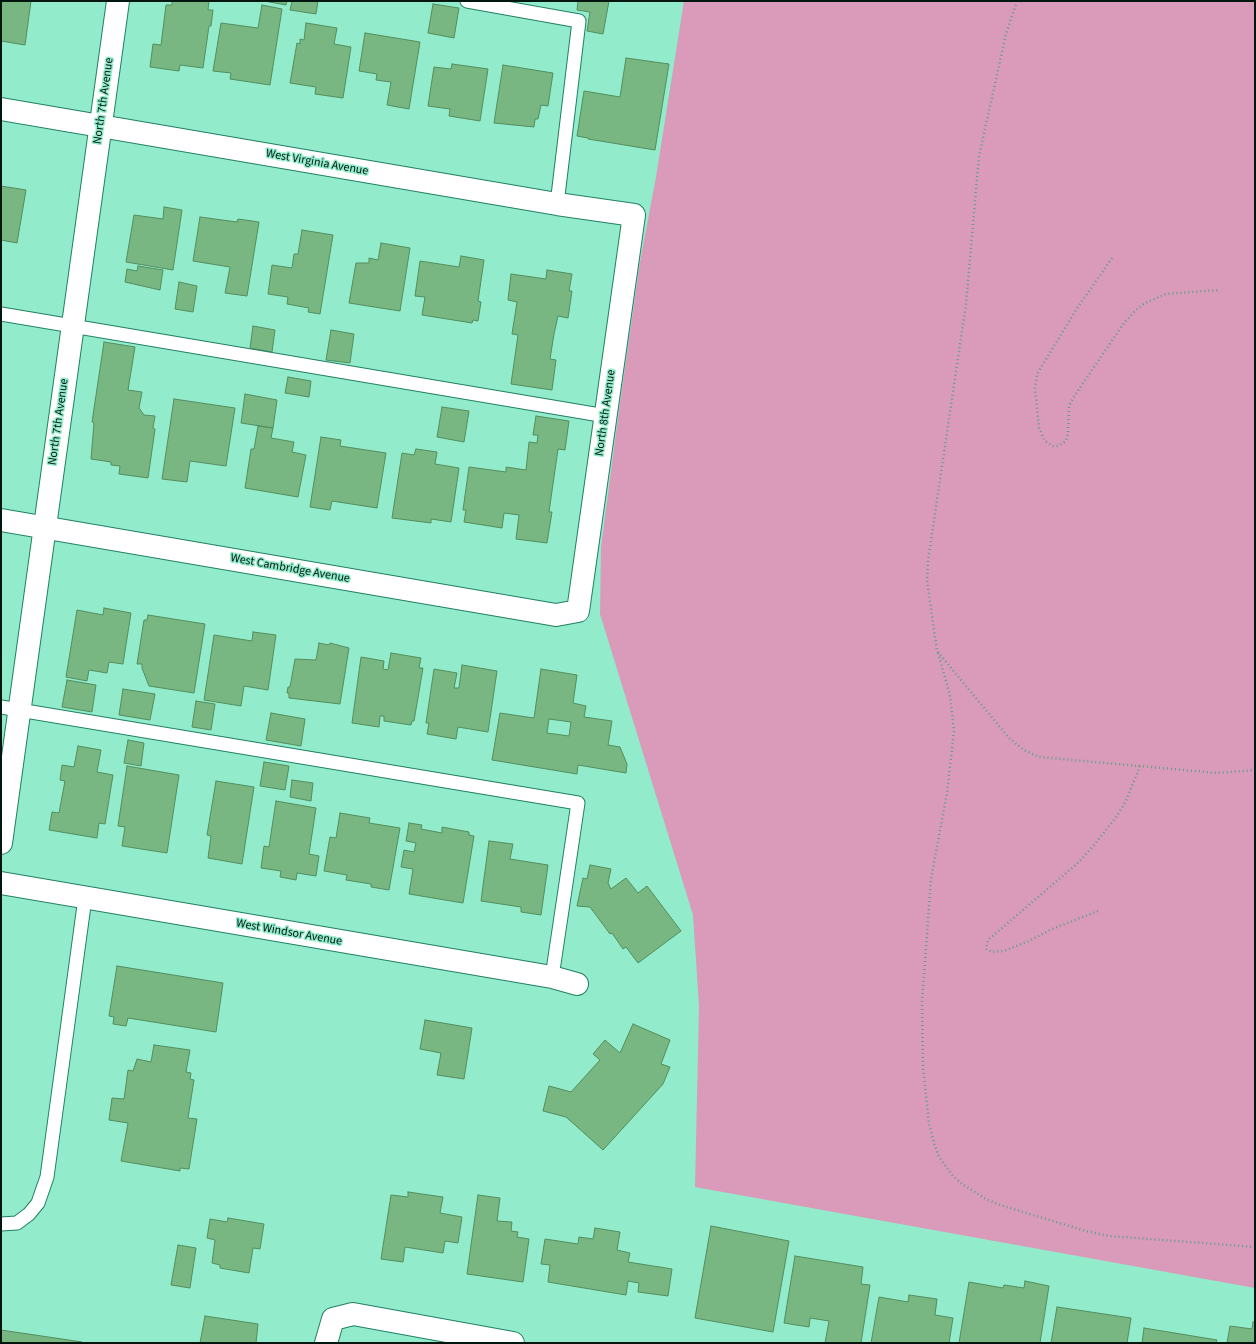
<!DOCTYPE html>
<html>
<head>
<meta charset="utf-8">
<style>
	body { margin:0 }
	#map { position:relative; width:1256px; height:1344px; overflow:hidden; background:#92ebca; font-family:"Source Sans 3",sans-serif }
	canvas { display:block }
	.frame { position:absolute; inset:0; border:2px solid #00170f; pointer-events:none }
</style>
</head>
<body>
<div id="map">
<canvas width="1256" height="1344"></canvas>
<div class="frame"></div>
</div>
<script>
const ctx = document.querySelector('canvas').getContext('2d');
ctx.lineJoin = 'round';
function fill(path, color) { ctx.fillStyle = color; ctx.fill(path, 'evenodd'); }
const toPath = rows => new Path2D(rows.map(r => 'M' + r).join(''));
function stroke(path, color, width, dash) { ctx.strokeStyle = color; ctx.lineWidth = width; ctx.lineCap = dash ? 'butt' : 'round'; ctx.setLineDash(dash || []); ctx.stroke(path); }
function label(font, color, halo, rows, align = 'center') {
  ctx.font = font + ' "Source Sans 3",sans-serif'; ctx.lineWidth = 3; ctx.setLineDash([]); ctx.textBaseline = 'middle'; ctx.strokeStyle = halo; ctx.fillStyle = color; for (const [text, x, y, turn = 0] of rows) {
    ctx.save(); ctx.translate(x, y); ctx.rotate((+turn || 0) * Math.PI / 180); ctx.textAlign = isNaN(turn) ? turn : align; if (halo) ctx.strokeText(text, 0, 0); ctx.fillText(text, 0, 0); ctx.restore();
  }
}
const green = toPath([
	[684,1,1255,1,1255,1288,695,1187,699,1006,693,915,600,614,601,547,620,403,640,262,656,177]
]);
const building = toPath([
	[1,1,31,1,25,45,1,41,1,1],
	[172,1,209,1,208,10,213,10,211,26,209,26,203,68,180,65,179,71,150,67,153,44,161,45,166,5,172,5,172,1],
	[264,1,287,1,286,5,264,1],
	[292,1,318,1,316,14,290,10,292,1],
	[578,1,609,1,603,34,587,31,590,12,577,10,578,1],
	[433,4,459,8,454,38,428,33,433,4],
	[262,5,282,9,270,85,230,79,231,73,213,71,221,23,258,28,262,5],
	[306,23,337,28,334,44,351,47,343,98,315,94,316,87,290,83,297,43,300,44,300,39,304,40,306,23],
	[365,33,420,42,409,109,387,105,391,82,376,80,377,74,359,71,365,33],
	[626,58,669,64,655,150,588,139,588,138,577,136,584,91,620,97,626,58],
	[452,64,488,69,480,121,449,116,450,109,428,106,434,67,451,69,452,64],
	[503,65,553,73,548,106,541,105,538,119,535,119,534,127,494,123,503,65],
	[1,186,26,190,17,243,1,240,1,186],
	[164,207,182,210,173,270,126,262,134,215,163,219,164,207],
	[200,217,237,222,238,219,259,222,247,296,225,293,230,267,193,261,200,217],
	[302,230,333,235,320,314,308,312,309,308,287,304,288,297,268,294,272,265,292,268,294,254,298,254,302,230],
	[381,243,410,248,400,311,349,303,356,263,369,263,369,258,378,260,381,243],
	[461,256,484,260,478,301,481,302,478,321,473,320,472,323,422,315,425,297,415,296,420,261,459,267,461,256],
	[138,266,163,270,160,290,125,282,127,269,137,271,138,266],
	[547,270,572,274,569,291,572,291,568,318,558,316,554,334,550,359,556,360,552,390,511,384,518,335,512,334,517,302,508,300,511,274,546,279,547,270],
	[179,282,197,286,193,312,175,309,179,282],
	[253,326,275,330,272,352,250,348,253,326],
	[331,330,354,334,350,363,326,360,331,330],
	[104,342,135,347,128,390,142,392,139,408,144,415,155,416,153,428,155,429,148,478,119,474,120,466,111,465,111,462,91,459,94,423,92,422,104,342],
	[288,377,311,381,309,397,285,393,288,377],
	[245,394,277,400,273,428,241,423,245,394],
	[174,399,235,408,226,466,190,461,187,482,162,479,174,399],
	[442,407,469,411,464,442,437,437,442,407],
	[536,416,569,421,565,450,558,449,549,512,552,512,547,543,516,539,519,515,504,513,502,528,464,522,466,510,463,510,469,467,506,472,506,467,526,470,529,442,537,443,538,435,533,435,536,416],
	[258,426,273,428,271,438,294,442,292,452,306,455,298,497,245,488,251,449,254,449,258,426],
	[321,437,341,440,340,446,386,453,377,508,332,501,330,510,310,507,321,437],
	[416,449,437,452,435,464,459,468,451,522,431,519,431,523,392,518,402,453,414,455,416,449],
	[104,608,131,613,123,664,109,662,107,673,89,670,87,681,66,677,77,610,103,615,104,608],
	[148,615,205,624,194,693,149,686,142,668,142,664,137,664,144,620,147,620,148,615],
	[253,632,276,635,268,690,244,686,241,706,204,700,214,635,252,641,253,632],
	[319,643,329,645,330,643,349,648,340,704,289,698,289,693,287,693,288,687,290,687,295,659,316,660,319,643],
	[391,653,421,658,419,668,423,668,414,721,412,721,411,725,384,721,384,716,380,716,379,727,352,723,361,657,384,661,383,669,388,670,391,653],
	[462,665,497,671,488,732,458,727,456,739,427,734,429,723,426,723,434,669,457,673,454,688,459,688,462,665],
	[541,669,577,675,573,703,586,706,584,717,612,721,608,745,620,747,627,764,626,773,578,765,577,774,492,760,500,713,534,718,541,669],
	[549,719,571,722,569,736,547,733,549,719],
	[67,680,96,685,92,712,62,707,67,680],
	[123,689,155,694,150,720,119,715,123,689],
	[196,701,215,704,211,730,192,727,196,701],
	[271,713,305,719,301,746,266,740,271,713],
	[128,740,144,743,141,766,124,763,128,740],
	[78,746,101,750,97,772,113,775,105,824,99,823,97,838,49,830,52,812,59,813,65,781,60,780,62,765,74,767,78,746],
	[264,762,289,766,285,790,260,786,264,762],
	[127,766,179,775,167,853,122,846,125,827,118,826,127,766],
	[292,780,313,783,311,801,290,797,292,780],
	[216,781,254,787,242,864,208,858,211,836,207,835,216,781],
	[276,801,316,808,309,854,319,856,316,876,297,873,296,880,280,877,281,871,261,868,264,846,269,847,276,801],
	[340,813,370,818,369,823,400,828,389,890,371,887,371,884,346,880,347,875,324,871,330,837,336,838,340,813],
	[409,823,422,825,421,829,442,833,442,827,469,832,469,835,474,836,463,903,409,894,413,869,401,867,404,850,414,852,416,843,406,841,409,823],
	[489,841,513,844,510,859,548,865,541,915,521,912,521,907,481,901,489,841],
	[590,865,611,869,608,883,611,889,626,878,638,893,647,886,681,931,638,963,626,947,623,949,612,933,610,934,590,907,577,906,583,878,587,879,590,865],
	[117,966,223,983,216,1032,128,1018,126,1026,113,1024,114,1017,109,1016,117,966],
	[425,1020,472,1028,464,1079,437,1075,441,1053,420,1049,425,1020],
	[633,1024,670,1040,661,1064,670,1067,663,1084,603,1150,566,1117,543,1111,549,1086,571,1092,600,1060,593,1054,605,1040,620,1053,633,1024],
	[154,1045,190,1050,186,1072,191,1073,190,1079,194,1080,188,1118,197,1119,189,1169,180,1168,180,1171,121,1161,128,1123,109,1120,112,1098,124,1099,128,1070,133,1071,137,1059,151,1062,154,1045],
	[408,1192,443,1197,440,1213,462,1217,458,1243,445,1241,443,1253,405,1247,403,1262,381,1259,391,1195,408,1197,408,1192],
	[478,1195,500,1198,497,1221,512,1222,511,1231,518,1232,517,1237,529,1239,523,1282,467,1274,478,1195],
	[228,1218,264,1224,260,1249,253,1248,249,1273,220,1268,220,1265,212,1263,215,1240,207,1238,210,1219,227,1222,228,1218],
	[711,1226,789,1241,773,1332,695,1318,711,1226],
	[595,1228,620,1232,617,1250,630,1253,628,1262,672,1269,668,1296,638,1292,639,1283,628,1281,626,1295,548,1282,550,1265,541,1264,545,1239,578,1244,579,1237,593,1239,595,1228],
	[178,1245,196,1248,190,1288,171,1285,178,1245],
	[795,1256,863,1267,861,1284,870,1285,861,1343,825,1343,829,1321,810,1318,809,1327,784,1323,795,1256],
	[1025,1281,1049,1286,1040,1343,959,1343,969,1282,1003,1288,1004,1285,1024,1288,1025,1281],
	[909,1295,937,1299,935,1315,953,1318,949,1343,871,1343,879,1297,908,1302,909,1295],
	[1057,1307,1131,1318,1127,1343,1051,1343,1057,1307],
	[205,1316,258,1324,256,1343,200,1343,205,1316],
	[1253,1322,1255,1322,1255,1343,1227,1343,1230,1326,1252,1329,1253,1322],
	[1144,1328,1217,1340,1216,1343,1142,1343,1144,1328],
	[1,1330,82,1342,81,1343,1,1343,1,1330]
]);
const path = toPath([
	[1017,1,1006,34,979,156,966,304,928,561,927,580,937,651,1009,738,1024,750,1039,757,1217,773,1255,770],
	[1112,258,1076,310,1037,374,1035,388,1039,428,1045,441,1053,446,1058,446,1066,441,1068,433,1069,406,1073,398,1124,323,1136,310,1145,303,1166,294,1219,290],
	[938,653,950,695,954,731,947,793,931,879,922,1002,923,1067,929,1124,934,1143,939,1157,953,1176,962,1184,986,1199,1000,1205,1086,1231,1109,1236,1255,1247],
	[1098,911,1052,929,1029,941,1004,951,992,952,986,949,988,940,1079,862,1095,844,1117,816,1126,801,1140,766]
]);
const service = toPath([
	[467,1,579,21,557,204],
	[1,314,606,416],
	[1,707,578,803,552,977],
	[1,1224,17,1223,29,1214,38,1203,47,1177,85,898]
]);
const minor = toPath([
	[1,109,557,204,634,215,578,611,556,615,1,520],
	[1,883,552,977,577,984],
	[326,1343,333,1319,353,1314,513,1343]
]);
const secondary = toPath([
	[1,843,118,1]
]);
const streetNames = [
	["North 7th Avenue",104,101,-82],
	["West Virginia Avenue",317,163,10],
	["North 8th Avenue",606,413,-82],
	["North 7th Avenue",59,422,-82],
	["West Cambridge Avenue",290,569,10],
	["West Windsor Avenue",289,933,10]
];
fill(green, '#da9ab9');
fill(building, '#78b682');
stroke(building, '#528e5d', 1);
stroke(service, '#208164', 15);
stroke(minor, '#208164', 24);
stroke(secondary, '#208164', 24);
stroke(path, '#5e9f87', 2.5, [1, 3]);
stroke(service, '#fff', 13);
stroke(minor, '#fff', 22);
stroke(secondary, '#fff', 22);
label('12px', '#00170f', '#92ebca', streetNames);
</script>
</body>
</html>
